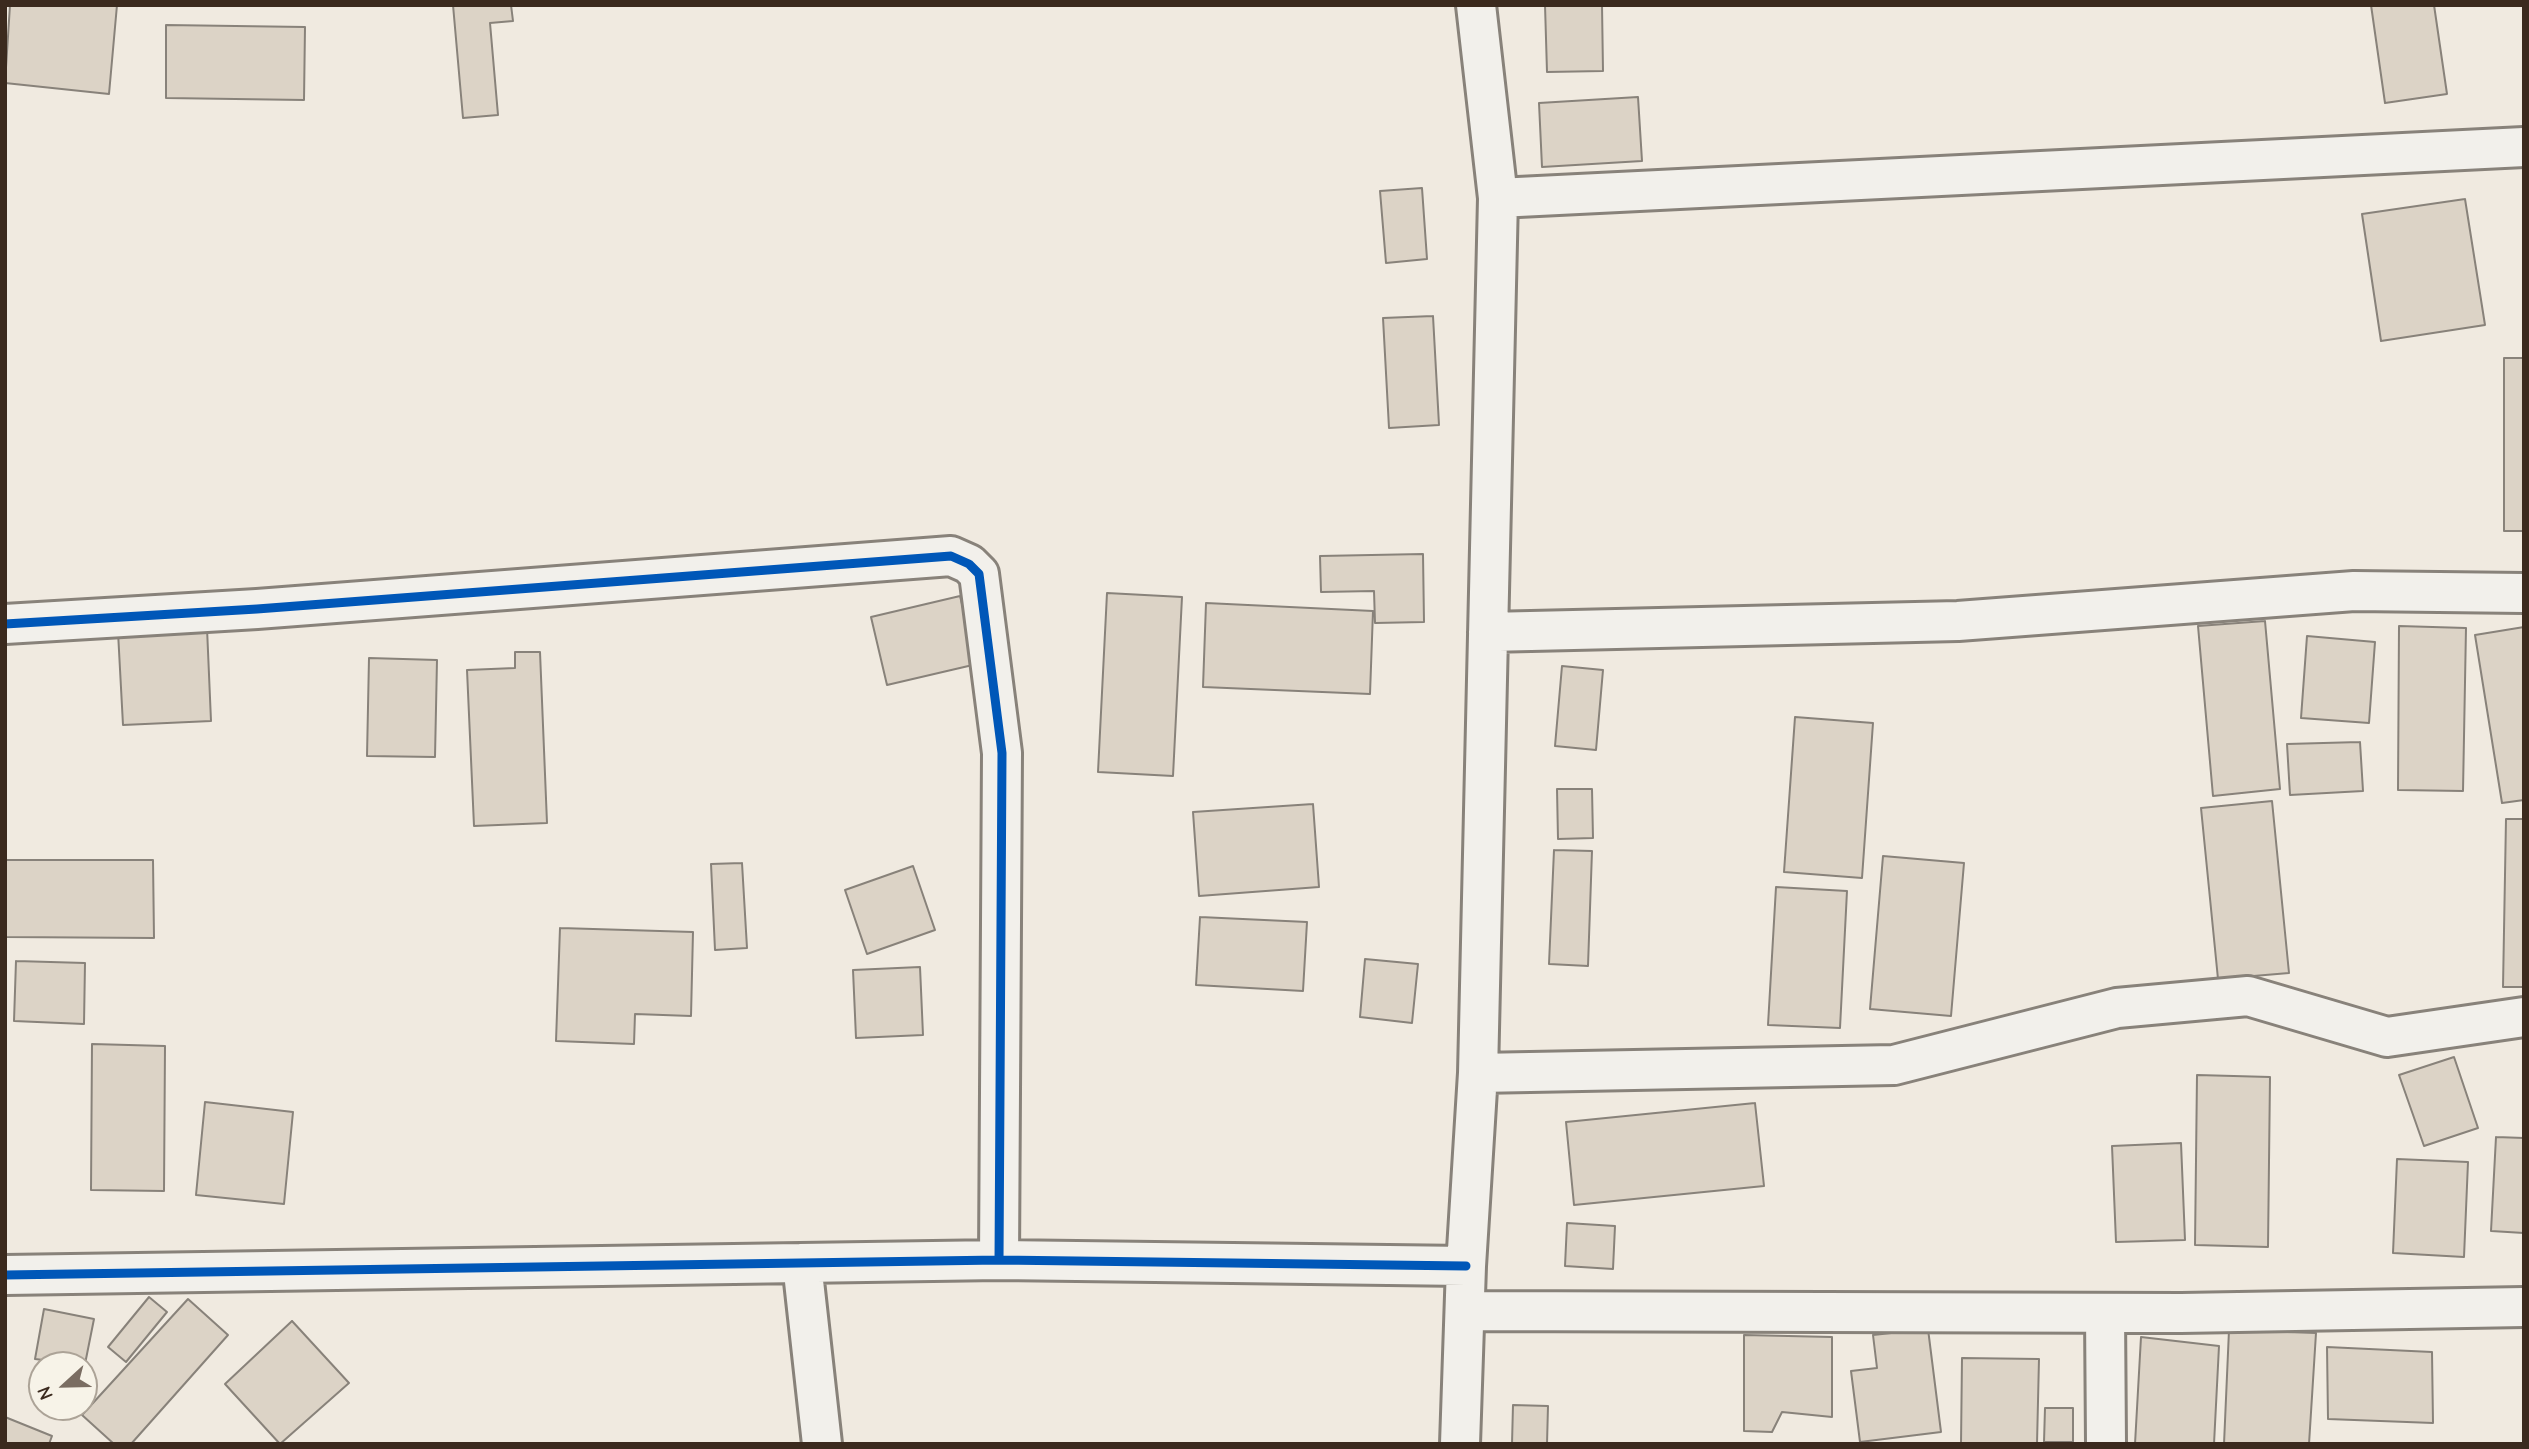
<!DOCTYPE html>
<html>
<head>
<meta charset="utf-8">
<style>
	body { margin:0 }
	#map { position:relative; width:2529px; height:1449px; overflow:hidden; background:#f0eae0; font-family:"Comic Neue",sans-serif }
	canvas { display:block }
	.frame { position:absolute; inset:0; border:7px solid #3b2a1e; pointer-events:none }
	.north { position:absolute; left:28px; top:1351px; width:70px; height:70px; box-sizing:border-box; background:#f7f3e8; border:2px solid #aca397; border-radius:50%; rotate:248deg; font-size:19px; font-weight:700; line-height:28px; text-align:center; color:#3b2a1e }
	.north::after { content:''; display:block; margin:auto; width:24px; height:32px; background:#7a6d62; clip-path:polygon(50% 0,100% 100%,50% 72%,0 100%) }
</style>
</head>
<body>
<div id="map">
<canvas width="2529" height="1449"></canvas>
<div class="frame"></div>
<div class="north">N</div>
</div>
<script>
const ctx = document.querySelector('canvas').getContext('2d');
ctx.lineJoin = 'round';
function fill(path, color) { ctx.fillStyle = color; ctx.fill(path, 'evenodd'); }
const toPath = rows => new Path2D(rows.map(r => 'M' + r).join(''));
function stroke(path, color, width, dash) { ctx.strokeStyle = color; ctx.lineWidth = width; ctx.lineCap = dash ? 'butt' : 'round'; ctx.setLineDash(dash || []); ctx.stroke(path); }
const building = toPath([
	[10,5,117,5,109,94,5,83,10,5],
	[453,5,511,5,513,21,490,23,498,115,463,118,453,5],
	[1545,5,1602,5,1603,71,1547,72,1545,5],
	[2371,5,2434,5,2447,94,2385,103,2371,5],
	[166,25,305,27,304,100,166,98,166,25],
	[1638,97,1642,161,1542,167,1539,103,1638,97],
	[1422,188,1427,259,1386,263,1380,191,1422,188],
	[2465,199,2485,325,2381,341,2362,214,2465,199],
	[1433,316,1439,425,1389,428,1383,318,1433,316],
	[2504,358,2524,358,2524,531,2504,531,2504,358],
	[1423,554,1424,622,1375,623,1374,591,1321,592,1320,556,1423,554],
	[1107,593,1182,597,1173,776,1098,772,1107,593],
	[960,596,977,664,887,685,871,617,960,596],
	[1206,603,1373,611,1370,694,1203,687,1206,603],
	[2265,621,2280,789,2213,796,2198,626,2265,621],
	[2399,626,2466,628,2463,791,2398,790,2399,626],
	[2524,627,2524,800,2502,803,2475,635,2524,627],
	[207,628,211,721,123,725,118,632,207,628],
	[2307,636,2375,642,2369,723,2301,718,2307,636],
	[515,652,540,652,547,823,474,826,467,670,515,668,515,652],
	[369,658,437,660,435,757,367,756,369,658],
	[1562,666,1603,670,1596,750,1555,746,1562,666],
	[1795,717,1873,723,1862,878,1784,872,1795,717],
	[2360,742,2363,791,2290,795,2287,744,2360,742],
	[1557,789,1592,789,1593,838,1558,839,1557,789],
	[2272,801,2289,973,2218,979,2201,808,2272,801],
	[1313,804,1319,887,1199,896,1193,812,1313,804],
	[2506,819,2524,819,2524,987,2503,987,2506,819],
	[1554,850,1592,851,1588,966,1549,964,1554,850],
	[1883,856,1964,863,1951,1016,1870,1009,1883,856],
	[5,860,153,860,154,938,5,937,5,860],
	[742,863,747,948,715,950,711,864,742,863],
	[913,866,935,930,867,954,845,890,913,866],
	[1776,887,1847,891,1840,1028,1768,1025,1776,887],
	[1200,917,1307,922,1303,991,1196,985,1200,917],
	[560,928,693,932,691,1016,635,1014,634,1044,556,1041,560,928],
	[1365,959,1418,964,1412,1023,1360,1017,1365,959],
	[16,961,85,963,84,1024,14,1021,16,961],
	[920,967,923,1035,856,1038,853,970,920,967],
	[92,1044,165,1046,164,1191,91,1190,92,1044],
	[2454,1057,2478,1128,2424,1146,2399,1075,2454,1057],
	[2197,1075,2270,1077,2268,1247,2195,1245,2197,1075],
	[205,1102,293,1112,284,1204,196,1195,205,1102],
	[1755,1103,1764,1186,1574,1205,1566,1122,1755,1103],
	[2496,1137,2524,1138,2524,1233,2491,1231,2496,1137],
	[2181,1143,2185,1240,2116,1242,2112,1146,2181,1143],
	[2397,1159,2468,1162,2464,1257,2393,1253,2397,1159],
	[1567,1223,1615,1226,1613,1269,1565,1266,1567,1223],
	[149,1297,167,1312,126,1362,108,1347,149,1297],
	[188,1299,228,1335,131,1444,114,1444,82,1415,188,1299],
	[44,1309,94,1319,84,1369,84,1365,35,1359,44,1309],
	[292,1321,349,1383,280,1444,225,1384,292,1321],
	[1928,1329,1941,1432,1860,1442,1851,1371,1877,1368,1873,1335,1928,1329],
	[2229,1330,2316,1333,2309,1444,2224,1444,2229,1330],
	[1744,1335,1832,1337,1832,1417,1782,1412,1772,1432,1744,1431,1744,1335],
	[2141,1337,2219,1346,2214,1444,2135,1444,2141,1337],
	[2327,1347,2432,1352,2433,1423,2328,1419,2327,1347],
	[1962,1358,2039,1359,2037,1444,1961,1444,1962,1358],
	[1513,1405,1548,1406,1547,1444,1512,1444,1513,1405],
	[2045,1408,2073,1408,2073,1442,2044,1442,2045,1408],
	[5,1417,52,1436,49,1444,5,1444,5,1417]
]);
const minor = toPath([
	[1498,198,2524,147],
	[5,624,257,609,951,556,969,564,979,574,1002,753,999,1260],
	[1488,632,1958,621,2354,591,2524,593],
	[1478,1073,1894,1065,2117,1008,2248,996,2387,1037,2524,1017],
	[802,1263,822,1444],
	[5,1275,999,1260,1466,1266],
	[1465,1311,2181,1313,2524,1307],
	[2105,1313,2106,1444],
	[1460,1444,1466,1266,1478,1073,1498,198,1476,5]
]);
const cycleway = toPath([
	[5,624,257,609,951,556,969,564,979,574,1002,753,999,1260],
	[5,1275,999,1260,1466,1266]
]);
fill(building, '#dcd3c6');
stroke(building, '#88827a', 2);
stroke(minor, '#88827a', 44);
stroke(minor, '#f2f0eb', 38);
stroke(cycleway, '#0057b8', 9);
</script>
</body>
</html>
